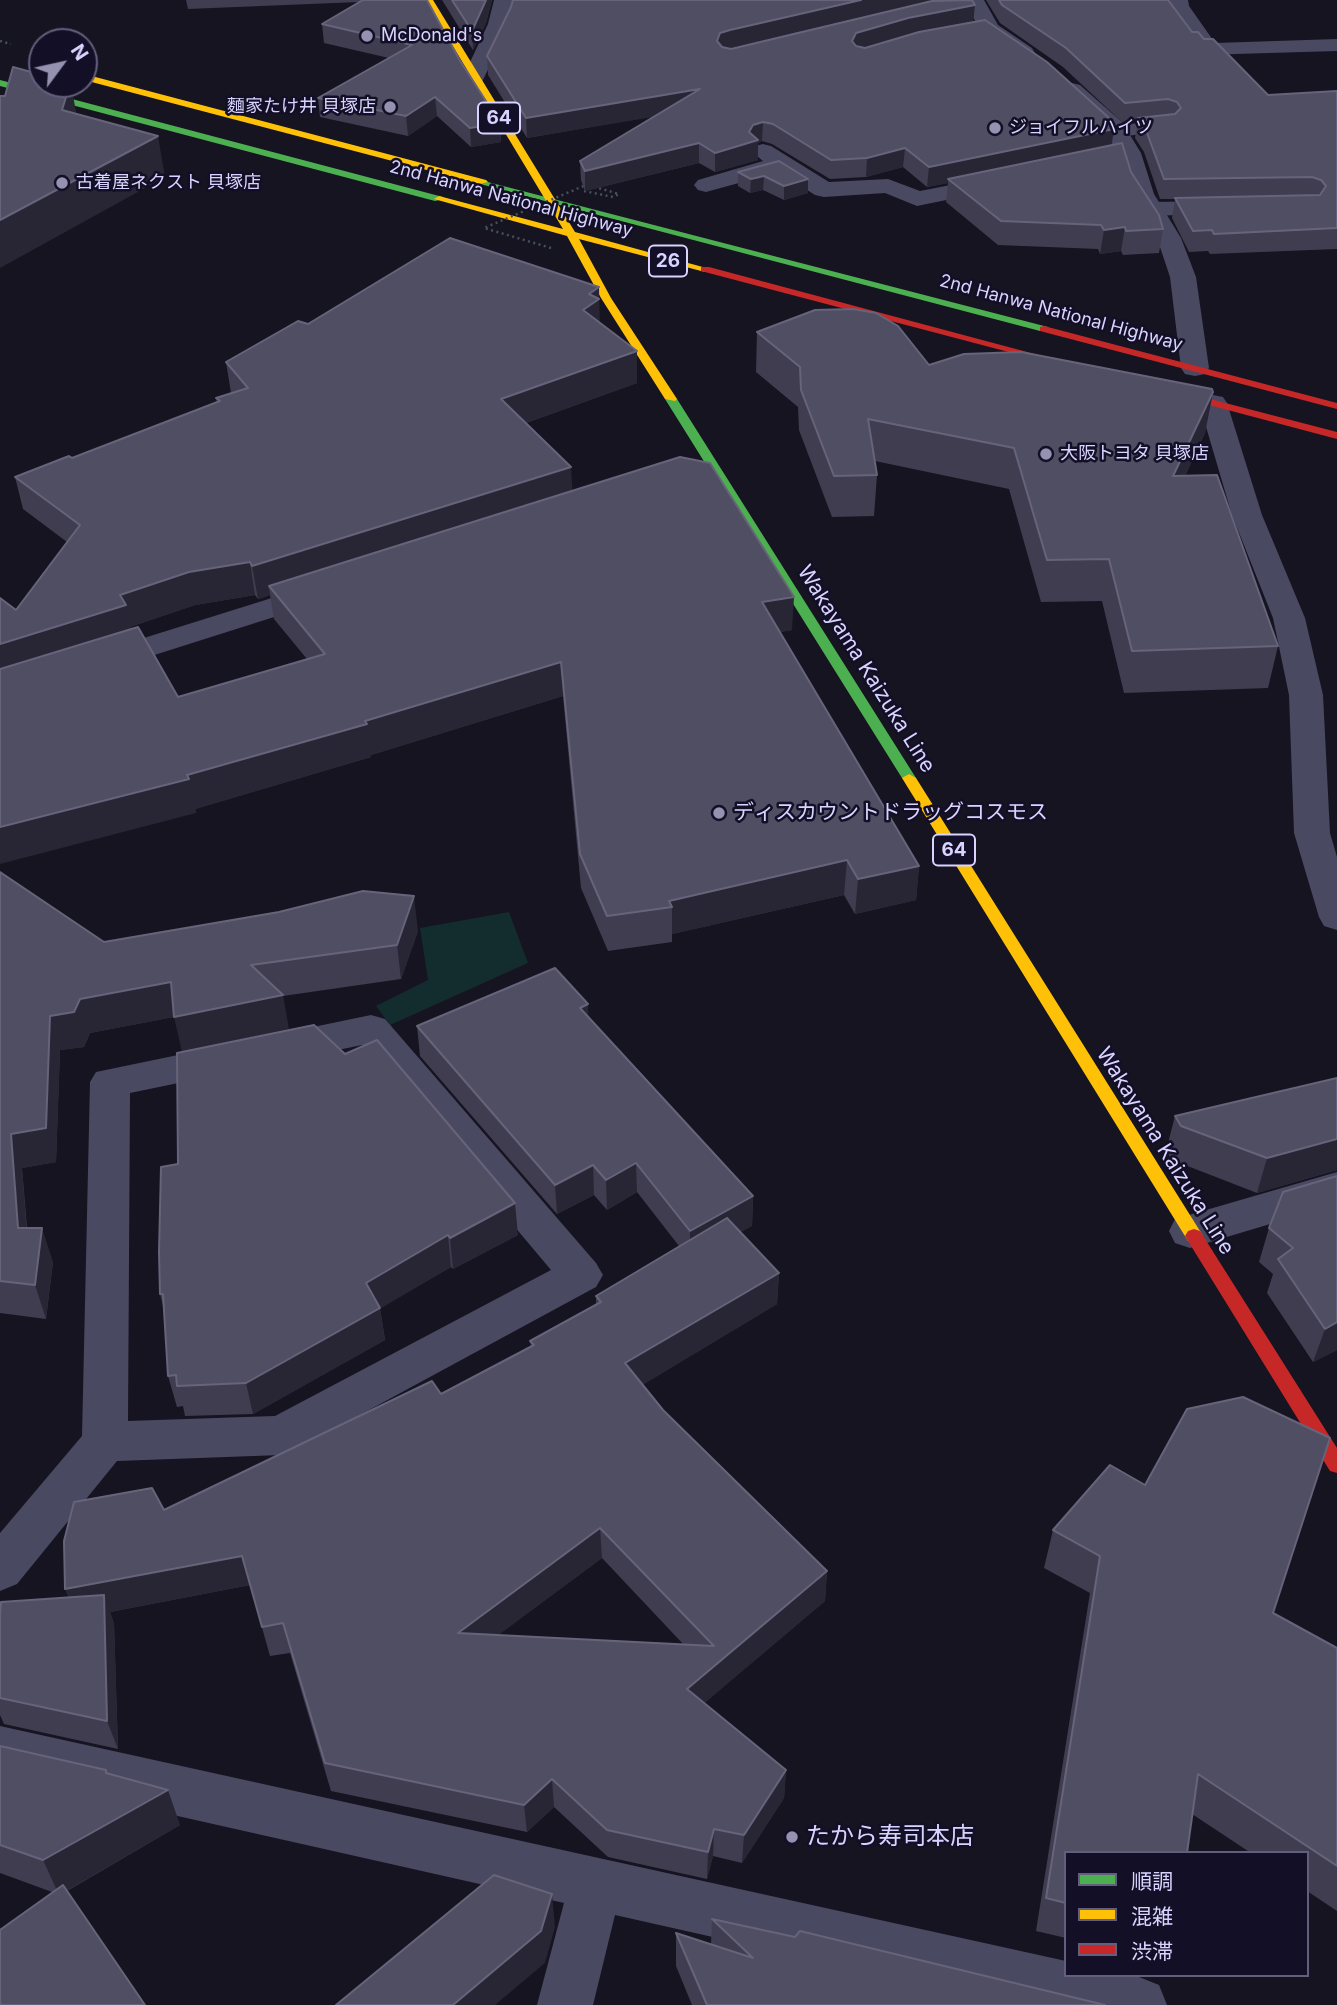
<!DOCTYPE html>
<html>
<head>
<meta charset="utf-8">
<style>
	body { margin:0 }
	#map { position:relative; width:1337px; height:2005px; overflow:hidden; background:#161421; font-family:Inter,"Noto Sans JP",sans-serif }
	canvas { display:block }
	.legend { position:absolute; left:1064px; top:1851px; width:245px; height:126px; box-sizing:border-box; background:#130f26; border:2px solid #625e7d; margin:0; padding:9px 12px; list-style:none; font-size:21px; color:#d9d4ff }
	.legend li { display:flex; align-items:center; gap:14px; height:35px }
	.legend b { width:35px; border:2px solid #625e7d }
	.north { position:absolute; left:28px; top:28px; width:70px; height:70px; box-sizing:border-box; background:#130f26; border:2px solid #625e7d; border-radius:50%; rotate:57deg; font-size:19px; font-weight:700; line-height:28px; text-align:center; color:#d9d4ff }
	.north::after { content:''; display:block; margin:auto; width:24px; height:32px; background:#9591b1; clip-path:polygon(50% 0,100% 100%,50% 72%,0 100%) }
</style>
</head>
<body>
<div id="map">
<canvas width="1337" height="2005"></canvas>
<ul class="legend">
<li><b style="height:9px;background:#4caf50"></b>順調</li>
<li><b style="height:9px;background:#ffc107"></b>混雑</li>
<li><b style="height:9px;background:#c62828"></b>渋滞</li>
</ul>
<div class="north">N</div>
</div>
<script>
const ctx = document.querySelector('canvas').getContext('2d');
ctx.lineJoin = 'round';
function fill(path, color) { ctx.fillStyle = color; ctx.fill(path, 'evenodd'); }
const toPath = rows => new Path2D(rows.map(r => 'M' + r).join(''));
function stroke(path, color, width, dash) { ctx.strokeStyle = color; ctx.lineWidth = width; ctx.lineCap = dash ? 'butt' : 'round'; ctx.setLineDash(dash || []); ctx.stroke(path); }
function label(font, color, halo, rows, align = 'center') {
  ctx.font = font + ' Inter,"Noto Sans JP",sans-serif'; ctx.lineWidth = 5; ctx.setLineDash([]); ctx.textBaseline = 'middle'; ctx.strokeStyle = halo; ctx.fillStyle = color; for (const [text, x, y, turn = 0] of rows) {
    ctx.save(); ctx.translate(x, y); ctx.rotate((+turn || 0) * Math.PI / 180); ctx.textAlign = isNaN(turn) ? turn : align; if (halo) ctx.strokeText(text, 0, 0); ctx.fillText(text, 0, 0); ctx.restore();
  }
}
const green = toPath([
	[509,912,528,963,390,1025,376,1006,428,980,420,928]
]);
const path = toPath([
	[0,41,11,44]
]);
const lane = toPath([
	[1165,121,1172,123,1175,127,1172,131,1116,137,1109,135,1106,131,1109,127,1116,125,1165,121],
	[1221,201,1229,203,1232,208,1229,213,1151,216,1143,214,1140,209,1143,204,1151,202,1221,201]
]);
const street = toPath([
	[494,0,514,0,510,24,482,82,466,82,463,77,488,24,494,0],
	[964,0,984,0,998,25,1032,48,1035,53,1032,58,1016,58,982,34,964,0],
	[1168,0,1188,0,1189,6,1215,43,1337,39,1337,51,1201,55,1169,6,1168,0],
	[1072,83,1080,85,1122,122,1141,153,1154,194,1181,238,1196,277,1209,368,1205,374,1195,376,1185,374,1181,368,1170,277,1157,238,1130,194,1117,153,1105,131,1061,90,1064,85,1072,83],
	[763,144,771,146,829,182,888,179,920,191,997,176,1005,178,1009,183,1005,188,917,206,885,193,824,197,815,195,779,172,706,192,698,190,694,185,698,180,763,161,751,151,755,146,763,144],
	[1213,395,1223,397,1227,403,1262,515,1305,618,1323,695,1330,833,1337,857,1337,930,1324,926,1319,917,1294,833,1289,695,1273,618,1232,515,1199,403,1203,397,1213,395],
	[323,582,334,584,339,591,334,598,0,704,0,683,323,582],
	[371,1015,385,1019,596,1263,603,1275,596,1287,297,1449,281,1455,117,1461,17,1584,0,1591,0,1533,82,1436,90,1082,96,1072,371,1015],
	[362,1045,551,1270,275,1416,128,1421,130,1093,362,1045],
	[1337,1172,1337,1204,1190,1248,1175,1243,1169,1231,1175,1219,1337,1172],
	[0,1726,1066,1961,1066,1975,1139,1977,1159,1985,1167,2005,1015,2005,615,1915,593,2005,537,2005,564,1903,0,1776,0,1726]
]);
const fast = toPath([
	[0,80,443,197,444,199,435,201,0,86,0,80],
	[480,180,1048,327,1049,329,1040,331,480,184,480,180],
	[671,396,677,399,916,778,914,781,909,782,902,778,665,399,671,396]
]);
const slow = toPath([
	[425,0,433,0,575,232,710,269,705,272,579,239,611,298,677,399,675,401,665,399,601,298,567,236,434,199,439,196,563,229,425,0],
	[84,74,486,180,488,182,480,184,84,80,84,74],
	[909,774,916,778,1200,1231,1203,1236,1200,1241,1194,1243,1188,1241,902,778,909,774]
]);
const jam = toPath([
	[701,267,709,267,1087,368,1077,370,701,271,701,267],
	[1044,326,1337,403,1337,409,1040,331,1040,327,1044,326],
	[1160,386,1337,432,1337,439,1156,391,1156,387,1160,386],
	[1194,1229,1200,1231,1337,1448,1337,1473,1330,1471,1188,1241,1185,1236,1188,1231,1194,1229]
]);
const pathBridge = toPath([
	[584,191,613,197,619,194,595,187],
	[551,248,484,228,586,185]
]);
const wall = toPath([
	[186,0,427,0,459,59,500,123,501,142,471,147,437,116,408,136,320,117,318,98,389,58,324,43,322,24,359,2,188,9],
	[442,0,492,0,486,23,473,50],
	[513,0,956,0,946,1,1114,129,1112,145,1131,172,1163,229,1159,253,1123,255,1121,251,1100,254,1098,249,998,245,946,202,948,183,927,187,903,167,866,177,830,179,772,144,762,141,758,143,758,160,715,172,699,163,585,191,581,180,580,161,655,116,527,138,488,75,487,56,511,7],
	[836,24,731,49,729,48],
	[986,0,1168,0,1192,32,1204,39,1268,95,1337,91,1337,249,1210,254,1208,251,1189,252,1172,218,1175,199,1160,199,1144,152,1135,138,1138,121,1122,122,1063,67,1000,23],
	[779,161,808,193,784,200,763,190,750,193,738,186,738,172],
	[599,287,599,322,637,383,526,423,572,491,792,630,780,632,919,866,916,900,855,914,844,895,672,934,672,942,608,951,581,888,563,696,371,755,371,757,195,809,196,813,16,610,67,542,23,509,15,477,72,458,217,402,216,398,231,393,226,362,308,324],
	[255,595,258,599,270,595,274,619,307,659,178,697,131,629,130,627,195,605],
	[757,332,929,365,1213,392,1205,433,1185,476,1278,646,1268,688,1124,693,1102,601,1041,602,1009,489,875,461,877,475,874,516,832,517,799,430,798,407,756,372],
	[0,872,104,942,418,931,401,979,283,996,90,1033,84,1047,60,1050,56,1162,22,1168,27,1228,53,1262,46,1319,0,1313],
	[588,1017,753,1196,752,1226,740,1232,779,1273,777,1304,642,1385,663,1410,827,1571,825,1601,704,1703,786,1770,784,1798,742,1863,713,1856,707,1879,608,1857,554,1807,527,1832,331,1791,290,1653,270,1656,250,1585,110,1612,114,1624,118,1749,4,1724,0,1715,0,1616,68,1597,164,1510,441,1394,531,1346,530,1341,596,1305,596,1296,679,1246,637,1192,607,1210,594,1195,557,1214,420,1056,417,1026],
	[602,1558,684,1645,498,1635],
	[1337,1078,1337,1170,1257,1193,1172,1160,1166,1151,1175,1116],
	[161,1167,518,1235,453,1269,451,1267,380,1308,385,1340,253,1414,185,1416,183,1406,177,1407,168,1376,164,1310,160,1294],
	[1337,1176,1337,1350,1313,1362,1267,1293,1273,1274,1259,1262,1269,1228],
	[1053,1530,1273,1613,1337,1648,1337,1911,1307,1891,1307,1853,1251,1853,1192,1814,1066,1853,1066,1938,1036,1931,1090,1593,1044,1568],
	[0,1746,107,1774,180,1825,67,1891,52,1892,0,1873],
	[712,1919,1105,2005,692,2005,676,1966,676,1933,711,1944]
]);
const shadedWall = toPath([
	[486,0,492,0,486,23,473,50,472,31],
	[861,0,956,0,929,2,729,48,720,52,717,41,720,33,730,30],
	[975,5,973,24,855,51,852,41,856,33,908,18],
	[71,84,78,123,62,110],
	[700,89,700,109,527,138,526,118],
	[435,97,437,116,408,136,406,116],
	[763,122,762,141,758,143,758,160,715,172,715,153,749,132,753,125],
	[500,123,501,142,471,147,470,128],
	[1114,129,1111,148,948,179,948,183,927,187,929,167],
	[158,136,165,177,0,268,0,220],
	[699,143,699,163,585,191,585,171],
	[905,148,903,167,866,177,867,158],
	[764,176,763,190,750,193,751,179],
	[808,179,808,193,784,200,784,186],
	[1125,227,1121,251,1100,254,1104,230],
	[599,287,600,330,583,310,589,294],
	[637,351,637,383,503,431,501,399],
	[1213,392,1205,433,1166,518,1173,476],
	[571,467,573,499,269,586,270,595,258,599,252,566],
	[250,562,255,595,195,605,130,627,133,638,0,680,0,644,120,595,189,572],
	[794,597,792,630,761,635,762,602],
	[561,662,563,696,371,755,371,757,195,809,196,813,0,864,0,827,187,775],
	[847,860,844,895,672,934,672,907,669,901],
	[919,866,916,900,855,914,858,879],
	[414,896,418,931,401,979,397,945],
	[171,982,179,1016,90,1033,84,1047,60,1050,56,1162,22,1168,29,1262,18,1228,11,1134,50,1016,80,999],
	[283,995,289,1029,182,1052,174,1017],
	[588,1004,589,1034,580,1008],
	[1337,1139,1337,1170,1257,1193,1267,1158],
	[636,1163,637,1192,607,1210,606,1180],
	[593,1165,594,1195,557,1214,555,1185],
	[753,1196,752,1226,690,1260,690,1231],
	[515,1203,518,1235,453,1269,450,1238],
	[42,1228,53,1262,46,1319,35,1285],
	[448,1235,451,1267,378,1310,380,1308,385,1340,253,1414,246,1383,366,1283],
	[779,1273,777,1304,626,1395,625,1363],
	[1337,1322,1337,1350,1313,1362,1325,1329],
	[600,1528,602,1558,462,1662,458,1633],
	[242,1556,250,1585,110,1612,114,1624,118,1749,107,1721,76,1618,65,1589],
	[827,1571,825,1601,687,1718,687,1689],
	[786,1770,784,1798,742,1863,744,1835],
	[552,1779,554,1807,527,1832,524,1805],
	[168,1790,180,1825,59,1895,43,1860],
	[714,1829,713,1856,707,1879,708,1852],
	[552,1894,555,1927,545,1963,495,2005,453,2005]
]);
const building = toPath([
	[363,0,427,0,459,59,500,123,470,128,435,97,406,116,318,98,412,45,322,24,363,0],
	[452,0,486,0,472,31,452,0],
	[513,0,861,0,730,30,720,33,717,41,722,47,731,49,932,1,972,0,975,5,908,18,856,33,852,41,856,46,865,48,919,32,985,20,1047,62,1108,117,1114,129,929,167,905,148,867,158,831,160,773,124,763,122,753,125,749,132,758,140,715,153,699,143,585,171,580,161,700,89,526,118,487,56,511,7,513,0],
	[999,0,1168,0,1192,32,1198,32,1204,39,1213,39,1268,95,1337,91,1337,228,1214,234,1212,230,1193,231,1175,198,1320,195,1326,186,1321,180,1312,177,1164,179,1147,133,1138,118,1175,114,1181,108,1177,102,1168,99,1125,103,1066,48,1002,5,999,0],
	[13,67,42,75,42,84,70,84,62,110,158,136,0,220,0,96,5,96,13,67],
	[1122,143,1131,172,1159,215,1163,229,1126,231,1125,227,1104,230,1101,225,1001,221,948,179,1122,143],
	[779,161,808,179,784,186,764,176,751,179,738,172,779,161],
	[450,238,599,287,589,294,599,299,583,310,637,351,501,399,571,467,252,566,250,562,189,572,120,595,126,605,0,644,0,598,16,610,80,525,15,477,69,456,72,458,220,401,216,398,248,388,226,362,298,321,308,324,450,238],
	[853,309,876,313,898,326,929,365,964,354,1021,352,1212,389,1213,392,1173,476,1217,475,1278,646,1132,651,1109,559,1047,560,1014,448,868,419,877,475,834,476,801,390,800,367,757,332,815,310,853,309],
	[680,457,710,463,794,597,762,602,919,866,858,879,847,860,669,901,672,907,607,916,580,854,561,662,365,721,367,724,187,775,189,779,0,827,0,669,138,627,178,697,325,654,269,586,680,457],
	[0,872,104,942,279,912,363,891,414,896,397,945,251,965,283,995,174,1017,171,982,80,999,74,1012,50,1016,46,1128,11,1134,18,1228,42,1228,35,1285,0,1281,0,872],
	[555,968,588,1004,580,1008,753,1196,690,1231,636,1163,606,1180,593,1165,555,1185,417,1026,555,968],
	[314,1025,345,1054,377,1040,515,1203,450,1238,448,1235,366,1283,380,1308,246,1383,177,1386,176,1375,168,1376,163,1294,160,1294,159,1252,161,1167,178,1164,177,1053,314,1025],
	[1337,1078,1337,1139,1267,1158,1181,1126,1175,1116,1337,1078],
	[1337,1176,1337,1322,1325,1329,1278,1259,1293,1248,1269,1228,1283,1192,1337,1176],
	[727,1218,779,1273,625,1363,663,1410,827,1571,687,1689,786,1770,744,1835,714,1829,708,1852,607,1830,552,1779,524,1805,325,1763,283,1623,262,1627,242,1556,65,1589,64,1541,74,1502,152,1488,164,1510,432,1381,441,1394,534,1345,530,1341,601,1302,596,1296,727,1218],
	[600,1528,714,1646,458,1633,600,1528],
	[1243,1397,1330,1438,1273,1613,1337,1648,1337,1866,1198,1774,1187,1853,1066,1853,1066,1903,1046,1898,1100,1556,1053,1530,1110,1465,1145,1485,1187,1409,1243,1397],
	[104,1595,107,1721,0,1698,0,1616,1,1602,104,1595],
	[0,1746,106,1770,106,1773,168,1790,43,1860,0,1845,0,1746],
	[494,1875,552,1894,541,1931,453,2005,336,2005,494,1875],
	[63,1885,145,2005,1,2005,0,2002,0,1930,63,1885],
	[712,1919,795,1937,800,1931,1105,2005,707,2005,676,1933,753,1958,712,1919]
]);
const markers = [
	[367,36,7,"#9591b1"],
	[390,107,7,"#9591b1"],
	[995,128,7,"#9591b1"],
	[62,183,7,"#9591b1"],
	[1046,454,7,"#9591b1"],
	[719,813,7,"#9591b1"],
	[792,1837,7,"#9591b1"]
];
const farPoinames = [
	["McDonald's",381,36],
	["麵家たけ井 貝塚店",376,107,"right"],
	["ジョイフルハイツ",1009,128],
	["古着屋ネクスト 貝塚店",76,183],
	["大阪トヨタ 貝塚店",1060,454]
];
const farStreetnames = [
	["2nd Hanwa National Highway",511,199,15],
	["2nd Hanwa National Highway",1061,313,15]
];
const shields = [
	[499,118,42],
	[668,261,38],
	[954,850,42]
];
const shieldNames = [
	["64",499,118],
	["26",668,261],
	["64",954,850]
];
const streetNames = [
	["Wakayama Kaizuka Line",866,669,58],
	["Wakayama Kaizuka Line",1165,1151,58]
];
const poiNames = [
	["ディスカウントドラッグコスモス",733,813]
];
const nearPoinames = [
	["たから寿司本店",806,1837]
];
fill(green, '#132c2d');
stroke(path, '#44505f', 2.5, [2, 3.5]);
fill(lane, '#4a4962');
fill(street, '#4a4962');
fill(fast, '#4caf50');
fill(slow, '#ffc107');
fill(jam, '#c62828');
stroke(pathBridge, '#44505f', 2.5, [2, 3.5]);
fill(wall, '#403d50');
fill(shadedWall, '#282635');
fill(building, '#504e63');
stroke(building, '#66637b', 2);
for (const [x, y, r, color] of markers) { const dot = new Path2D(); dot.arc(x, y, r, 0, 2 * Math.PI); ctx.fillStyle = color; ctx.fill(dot); stroke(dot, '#130f26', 2.5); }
label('18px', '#d9d4ff', '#130f26', farPoinames, 'left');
label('18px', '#d9d4ff', '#130f26', farStreetnames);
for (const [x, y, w] of shields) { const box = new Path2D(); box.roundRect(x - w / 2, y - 15.5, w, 31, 5); ctx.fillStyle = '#130f26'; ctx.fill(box); stroke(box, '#d9d4ff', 2); }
label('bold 19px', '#d9d4ff', null, shieldNames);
label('21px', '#d9d4ff', '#130f26', streetNames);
label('21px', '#d9d4ff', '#130f26', poiNames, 'left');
label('24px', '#d9d4ff', '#130f26', nearPoinames, 'left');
</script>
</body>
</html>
